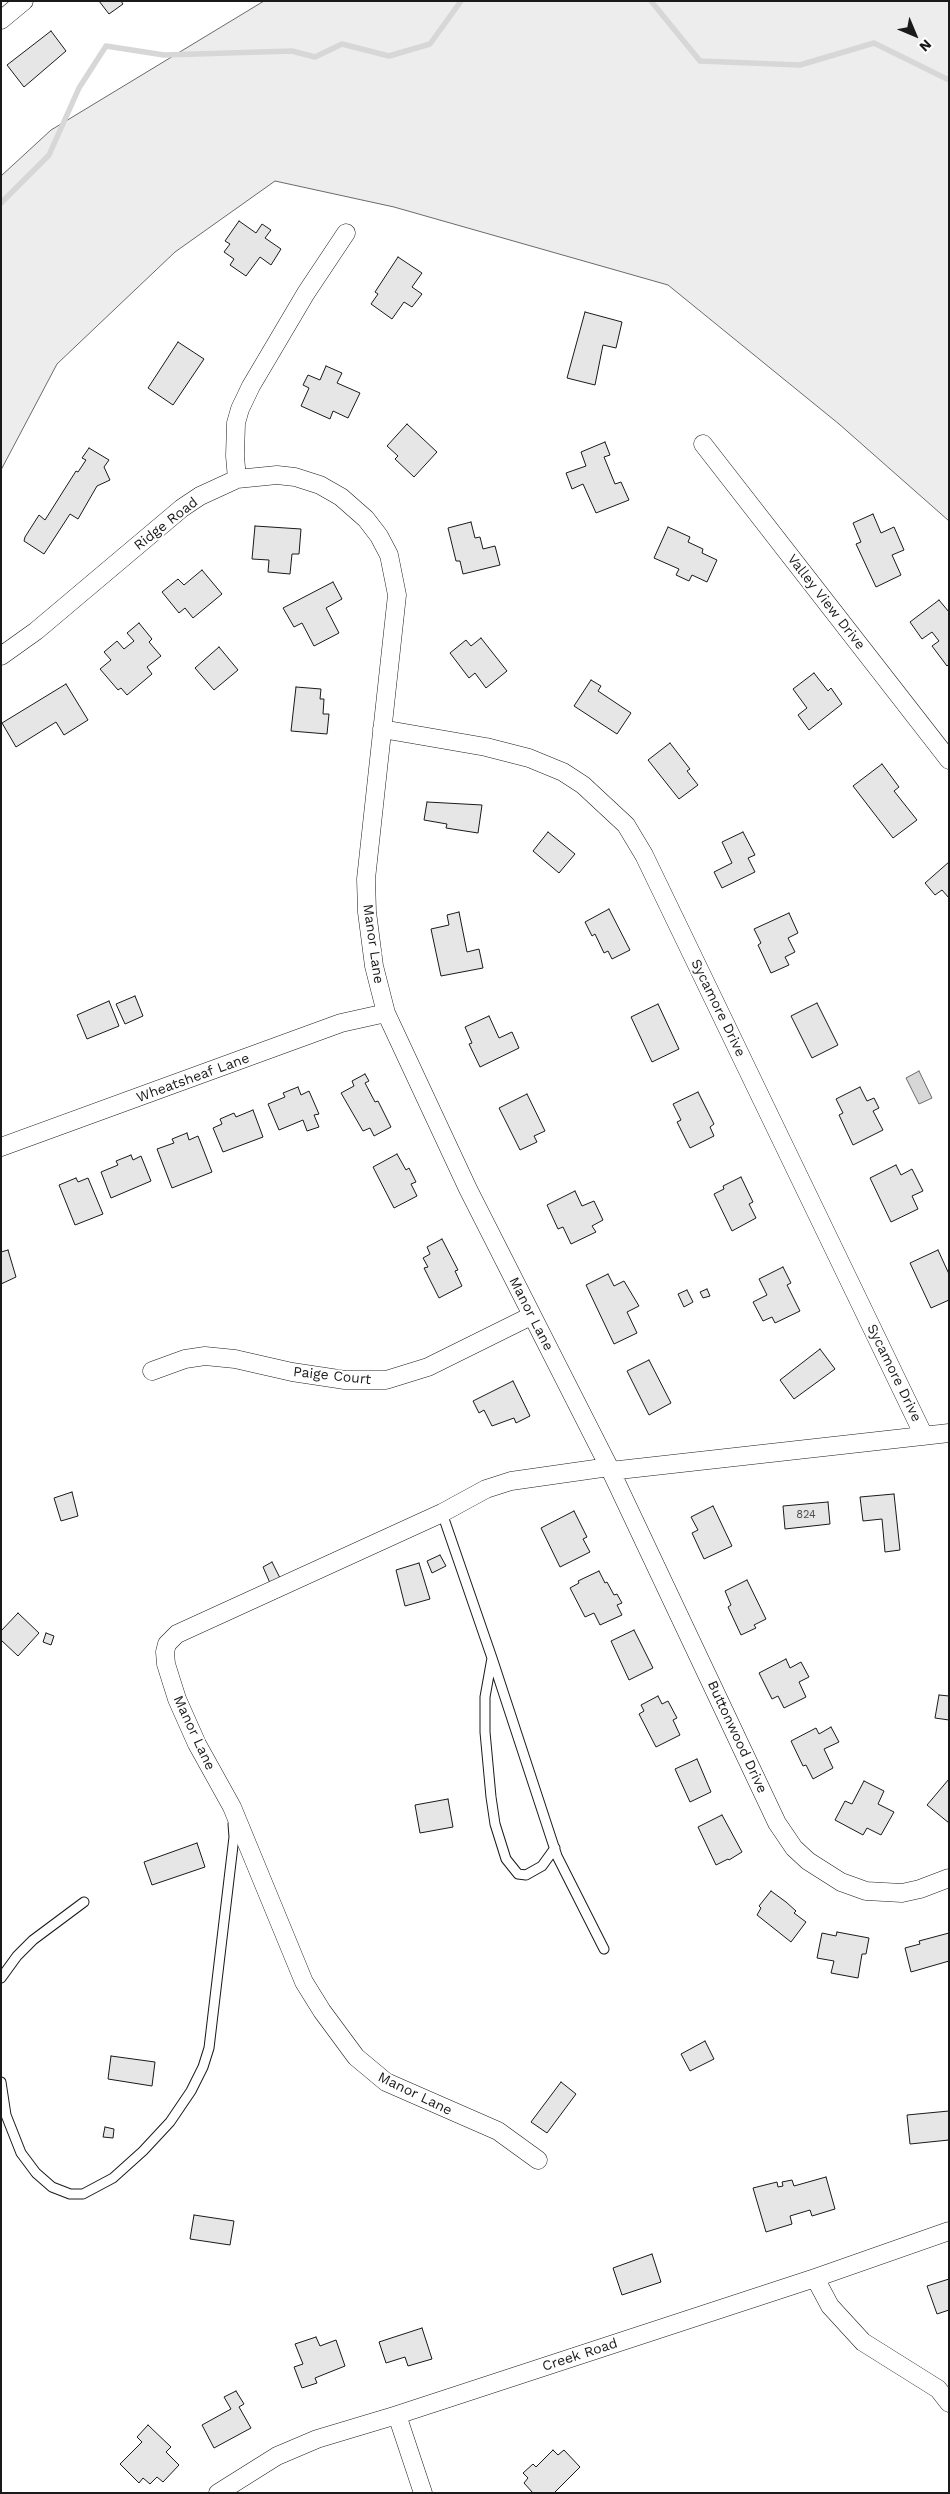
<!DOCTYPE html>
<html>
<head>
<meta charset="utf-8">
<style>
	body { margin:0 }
	#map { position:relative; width:950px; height:2494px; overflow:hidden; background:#fff; font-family:"Work Sans",sans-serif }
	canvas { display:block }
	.frame { position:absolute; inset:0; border:2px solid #1a1a1a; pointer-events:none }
	.north { position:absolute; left:890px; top:10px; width:50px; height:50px; -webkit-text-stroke:4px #fff; paint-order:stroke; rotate:135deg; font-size:14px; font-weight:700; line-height:20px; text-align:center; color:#1a1a1a }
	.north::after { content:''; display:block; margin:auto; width:18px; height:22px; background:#1a1a1a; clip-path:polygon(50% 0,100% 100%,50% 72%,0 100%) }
</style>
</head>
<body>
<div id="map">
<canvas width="950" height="2494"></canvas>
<div class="frame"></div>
<div class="north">N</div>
</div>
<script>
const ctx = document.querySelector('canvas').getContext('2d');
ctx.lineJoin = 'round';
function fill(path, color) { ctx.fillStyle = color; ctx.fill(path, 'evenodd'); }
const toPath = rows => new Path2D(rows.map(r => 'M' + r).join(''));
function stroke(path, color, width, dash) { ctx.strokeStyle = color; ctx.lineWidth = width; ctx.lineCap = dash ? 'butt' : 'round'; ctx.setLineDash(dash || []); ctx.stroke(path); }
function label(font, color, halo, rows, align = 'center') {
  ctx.font = font + ' "Work Sans",sans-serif'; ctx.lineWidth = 4; ctx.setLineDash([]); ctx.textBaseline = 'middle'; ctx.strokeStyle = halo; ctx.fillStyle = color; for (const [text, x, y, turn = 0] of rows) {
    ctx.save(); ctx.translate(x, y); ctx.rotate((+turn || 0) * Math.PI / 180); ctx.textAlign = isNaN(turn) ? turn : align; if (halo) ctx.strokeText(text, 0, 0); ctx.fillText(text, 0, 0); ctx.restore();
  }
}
const built = toPath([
	[264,1,949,1,949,521,839,424,668,285,394,207,275,181,175,252,57,364,1,470,1,176,51,130,264,1]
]);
const water = toPath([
	[919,1071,932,1098,919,1104,906,1078,919,1071]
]);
const stream = toPath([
	[651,1,700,61,800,65,874,43,949,80],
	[1,203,49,155,79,88,106,46,164,55,292,51,315,57,342,44,389,56,430,44,461,1]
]);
const building = toPath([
	[99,1,121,1,123,4,109,14,99,1],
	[51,31,66,51,24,87,7,65,51,31],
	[239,221,256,233,262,224,271,230,265,238,281,249,271,265,260,257,246,276,230,265,234,259,224,252,230,244,225,241,239,221],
	[398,257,422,273,412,287,422,294,412,307,404,302,392,319,371,304,378,294,375,292,398,257],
	[585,312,622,322,616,348,603,345,595,385,567,378,585,312],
	[178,342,204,359,173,405,148,388,178,342],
	[326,366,342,373,337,383,360,393,348,418,333,411,330,419,301,406,309,388,303,385,308,375,320,380,326,366],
	[407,424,437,452,414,477,395,459,398,456,387,446,407,424],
	[605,442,610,455,604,457,615,484,621,482,629,500,596,513,583,484,572,489,566,473,586,466,581,452,605,442],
	[89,448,109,460,104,467,110,480,97,486,78,519,70,514,44,554,24,541,25,537,39,515,45,520,76,471,78,472,86,460,82,458,89,448],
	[873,514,881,533,894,527,904,550,892,555,901,575,876,587,856,544,861,542,853,523,873,514],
	[471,522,475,538,480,537,483,549,495,546,500,565,463,574,460,561,456,561,448,528,471,522],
	[255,526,301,529,299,554,292,554,290,574,268,572,269,560,252,559,255,526],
	[668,527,690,537,688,542,703,549,702,553,717,560,707,582,692,575,689,581,676,575,679,569,654,558,668,527],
	[202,570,222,594,193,618,185,608,179,613,162,592,178,579,184,585,202,570],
	[333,582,342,599,326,608,339,633,314,646,302,623,294,627,283,608,333,582],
	[939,600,949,612,949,664,947,666,932,646,939,641,932,632,922,639,910,622,939,600],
	[139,623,152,639,149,642,161,656,147,667,152,674,127,695,121,688,118,690,100,669,111,660,104,652,117,641,124,649,134,641,127,633,139,623],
	[481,638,507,671,486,688,475,673,469,678,450,653,466,640,471,646,481,638],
	[219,647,238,670,214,690,195,668,219,647],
	[814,673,828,691,831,688,842,704,809,730,798,715,807,708,793,689,814,673],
	[591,680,601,686,598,691,631,713,617,734,574,706,591,680],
	[66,684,88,720,64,735,56,722,16,747,2,723,66,684],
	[296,687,321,689,320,699,324,699,323,714,329,714,327,734,291,731,296,687],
	[670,743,690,769,687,771,698,785,679,799,648,760,670,743],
	[882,764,899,787,894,791,917,820,893,838,853,786,882,764],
	[427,802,482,805,478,833,446,828,447,824,424,820,427,802],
	[548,832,575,854,559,873,533,851,548,832],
	[743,832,755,855,748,858,755,872,722,888,714,872,732,863,722,842,743,832],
	[949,862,949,898,942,890,935,895,925,883,949,862],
	[609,909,630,950,612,959,608,951,604,953,595,934,592,936,585,922,609,909],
	[459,912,467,952,479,949,483,968,441,976,431,929,449,925,447,915,459,912],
	[789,913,798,933,788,938,795,952,785,957,789,965,771,973,758,945,761,943,754,929,789,913],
	[135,996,143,1016,125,1024,116,1004,135,996],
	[109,1001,119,1026,87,1039,77,1015,109,1001],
	[817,1003,838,1045,812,1058,791,1016,817,1003],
	[658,1004,679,1049,652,1062,631,1017,658,1004],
	[489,1016,499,1038,512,1032,519,1048,480,1067,469,1044,472,1043,465,1027,489,1016],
	[365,1074,369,1081,365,1083,375,1102,378,1101,391,1127,374,1136,370,1128,363,1131,341,1093,354,1086,352,1081,365,1074],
	[298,1087,301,1095,309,1091,319,1114,314,1115,319,1127,307,1131,303,1120,279,1130,268,1104,285,1097,283,1093,298,1087],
	[860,1087,867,1101,874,1098,879,1108,873,1111,883,1130,853,1145,839,1115,843,1113,836,1099,860,1087],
	[698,1092,714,1124,710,1127,714,1136,690,1148,677,1122,681,1120,673,1104,698,1092],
	[527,1094,545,1131,534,1136,537,1142,520,1150,499,1108,527,1094],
	[253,1110,263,1137,223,1152,213,1128,222,1124,220,1119,234,1113,236,1117,253,1110],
	[187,1133,189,1140,198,1136,212,1172,172,1188,157,1149,174,1143,172,1139,187,1133],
	[397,1154,406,1170,409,1168,416,1182,411,1184,417,1196,394,1208,373,1167,397,1154],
	[131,1155,133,1160,141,1156,151,1181,111,1198,101,1172,118,1165,116,1161,131,1155],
	[896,1165,901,1175,912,1169,923,1191,912,1196,918,1209,891,1222,870,1178,896,1165],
	[741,1177,753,1202,749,1204,756,1218,732,1231,714,1194,724,1189,723,1186,741,1177],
	[76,1178,78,1182,88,1178,103,1214,75,1225,59,1185,76,1178],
	[575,1191,582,1206,594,1201,603,1220,592,1226,596,1232,571,1244,563,1227,558,1229,547,1205,575,1191],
	[442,1239,458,1270,455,1271,462,1286,439,1298,424,1268,428,1267,423,1258,430,1254,427,1247,442,1239],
	[8,1250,16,1277,1,1284,1,1252,8,1250],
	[938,1250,949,1274,949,1300,931,1308,910,1263,938,1250],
	[783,1267,791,1283,787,1285,800,1311,775,1323,772,1317,763,1321,753,1302,767,1295,759,1279,783,1267],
	[608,1274,614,1286,624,1281,639,1306,627,1312,637,1333,614,1344,586,1285,608,1274],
	[707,1289,710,1296,703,1298,700,1292,707,1289],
	[687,1290,693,1302,684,1307,678,1294,687,1290],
	[820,1349,835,1369,794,1399,780,1380,820,1349],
	[649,1360,671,1403,649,1415,627,1371,649,1360],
	[513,1381,530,1416,516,1423,514,1418,492,1426,484,1410,479,1413,473,1401,513,1381],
	[72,1492,78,1516,61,1521,54,1498,72,1492],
	[894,1494,900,1550,885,1552,882,1519,863,1521,860,1497,894,1494],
	[828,1502,830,1524,785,1529,783,1506,828,1502],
	[713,1506,732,1546,704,1559,692,1533,698,1530,691,1517,713,1506],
	[574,1511,587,1537,583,1539,590,1552,560,1567,541,1528,574,1511],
	[440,1555,446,1566,432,1573,427,1561,440,1555],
	[272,1562,280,1578,270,1583,263,1567,272,1562],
	[419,1563,430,1599,405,1606,396,1570,419,1563],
	[599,1571,605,1583,607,1582,614,1595,617,1594,622,1603,617,1605,622,1615,600,1625,594,1613,585,1617,570,1588,579,1583,578,1581,599,1571],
	[747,1580,766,1619,754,1625,756,1628,741,1635,728,1607,731,1605,725,1591,747,1580],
	[18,1613,39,1633,18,1656,1,1640,1,1631,18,1613],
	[634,1630,653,1668,629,1680,611,1641,634,1630],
	[46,1633,54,1636,51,1645,43,1642,46,1633],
	[786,1659,790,1668,801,1662,809,1677,799,1682,806,1697,784,1708,778,1696,772,1699,759,1673,786,1659],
	[939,1695,949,1696,949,1720,935,1718,939,1695],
	[658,1696,662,1704,668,1701,677,1718,673,1720,680,1735,656,1747,639,1714,644,1711,641,1705,658,1696],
	[831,1727,839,1742,824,1749,833,1768,813,1779,806,1765,803,1766,791,1741,816,1728,819,1734,831,1727],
	[697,1759,711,1792,690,1802,675,1769,697,1759],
	[949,1779,949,1823,927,1805,949,1779],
	[864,1781,884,1791,878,1804,894,1812,881,1835,867,1828,863,1835,835,1820,845,1801,852,1804,864,1781],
	[448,1799,453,1827,420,1833,415,1805,448,1799],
	[722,1815,742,1852,729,1860,728,1859,716,1865,698,1827,722,1815],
	[197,1843,205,1867,152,1885,144,1862,197,1843],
	[771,1891,786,1902,796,1911,794,1913,806,1922,791,1942,757,1915,761,1908,759,1906,771,1891],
	[837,1932,869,1938,866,1954,862,1954,858,1978,831,1973,834,1961,817,1958,822,1933,836,1936,837,1932],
	[949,1933,949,1961,911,1972,905,1948,920,1944,919,1941,949,1933],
	[705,2041,714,2059,690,2071,681,2054,705,2041],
	[111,2056,155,2062,152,2086,108,2079,111,2056],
	[561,2082,576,2094,547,2133,531,2122,561,2082],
	[949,2111,949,2140,910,2144,907,2115,949,2111],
	[105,2127,114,2129,113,2138,103,2137,105,2127],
	[826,2177,835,2209,812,2216,810,2210,790,2216,792,2224,766,2232,753,2188,777,2182,778,2187,783,2186,782,2182,792,2180,794,2186,826,2177],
	[194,2215,234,2221,230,2245,190,2239,194,2215],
	[652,2254,661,2282,622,2295,613,2268,652,2254],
	[949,2279,949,2310,937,2314,927,2286,949,2279],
	[422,2328,432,2359,408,2366,405,2357,386,2363,379,2342,422,2328],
	[316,2337,320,2346,336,2340,345,2366,315,2378,317,2383,302,2388,294,2367,303,2364,295,2344,316,2337],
	[236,2391,244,2404,239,2407,251,2428,214,2448,202,2425,231,2409,224,2397,236,2391],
	[148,2425,171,2447,166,2452,179,2465,163,2482,157,2477,150,2484,143,2478,139,2483,120,2464,142,2442,137,2437,148,2425],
	[553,2450,558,2455,564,2450,580,2467,554,2493,533,2493,524,2483,528,2478,523,2473,533,2464,536,2467,553,2450]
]);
const service = toPath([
	[442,1513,492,1658,485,1697,485,1732,491,1797,495,1824,506,1859,518,1874,526,1875,542,1866,555,1848],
	[492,1658,557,1856,604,1949],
	[1,1978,17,1956,33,1940,84,1902],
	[1,2082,6,2115,21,2153,36,2173,52,2187,70,2194,83,2194,113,2178,143,2151,170,2122,191,2091,203,2067,209,2048,234,1837,233,1824]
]);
const minor = toPath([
	[1,20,24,1],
	[703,444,949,760],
	[237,479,235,456,236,423,240,409,251,386,306,293,346,233],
	[1,656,36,631,182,508,200,496,237,479,277,475,295,477,320,485,341,497,366,519,379,536,389,555,397,595,366,879,367,912,374,966,386,1013,468,1189,609,1467,777,1823,794,1848,808,1861,841,1882,866,1891,902,1893,920,1889,949,1878],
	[382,729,486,747,529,758,563,772,583,785,626,825,644,855,924,1436],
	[1,1147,341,1023,386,1013],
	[152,1371,185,1359,205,1356,235,1359,292,1372,345,1380,386,1380,428,1367,531,1316],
	[610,1471,949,1433],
	[538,2160,498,2131,386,2082,356,2057,322,2011,304,1982,232,1807,197,1744,177,1699,166,1664,165,1652,167,1644,177,1634,442,1513,486,1489,511,1481,609,1467],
	[815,2278,830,2306,863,2342,938,2389,949,2403],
	[397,2415,423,2493],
	[218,2493,277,2456,317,2439,397,2415,815,2278,949,2231]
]);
const numberNames = [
	["824",806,1515]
];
const streetNames = [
	["Ridge Road",166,524,-38],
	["Valley View Drive",826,602,52],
	["Manor Lane",373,944,82],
	["Sycamore Drive",718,1008,64],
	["Wheatsheaf Lane",193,1078,-20],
	["Manor Lane",531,1314,63],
	["Sycamore Drive",894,1373,64],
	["Paige Court",332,1376,6],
	["Manor Lane",194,1733,65],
	["Buttonwood Drive",737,1737,65],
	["Manor Lane",415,2094,26],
	["Creek Road",580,2355,-18]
];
fill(built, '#ededed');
stroke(built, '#6a6a6a', 1);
fill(water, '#d7d7d7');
stroke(water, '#6a6a6a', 1);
stroke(stream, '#d7d7d7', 5.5);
fill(building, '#e6e6e6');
stroke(building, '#1a1a1a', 1);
stroke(service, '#1a1a1a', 11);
stroke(minor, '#1a1a1a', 19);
stroke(service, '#fff', 9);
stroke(minor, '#fff', 18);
label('11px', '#4d4d4d', null, numberNames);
label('14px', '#1a1a1a', '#fff', streetNames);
</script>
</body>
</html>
